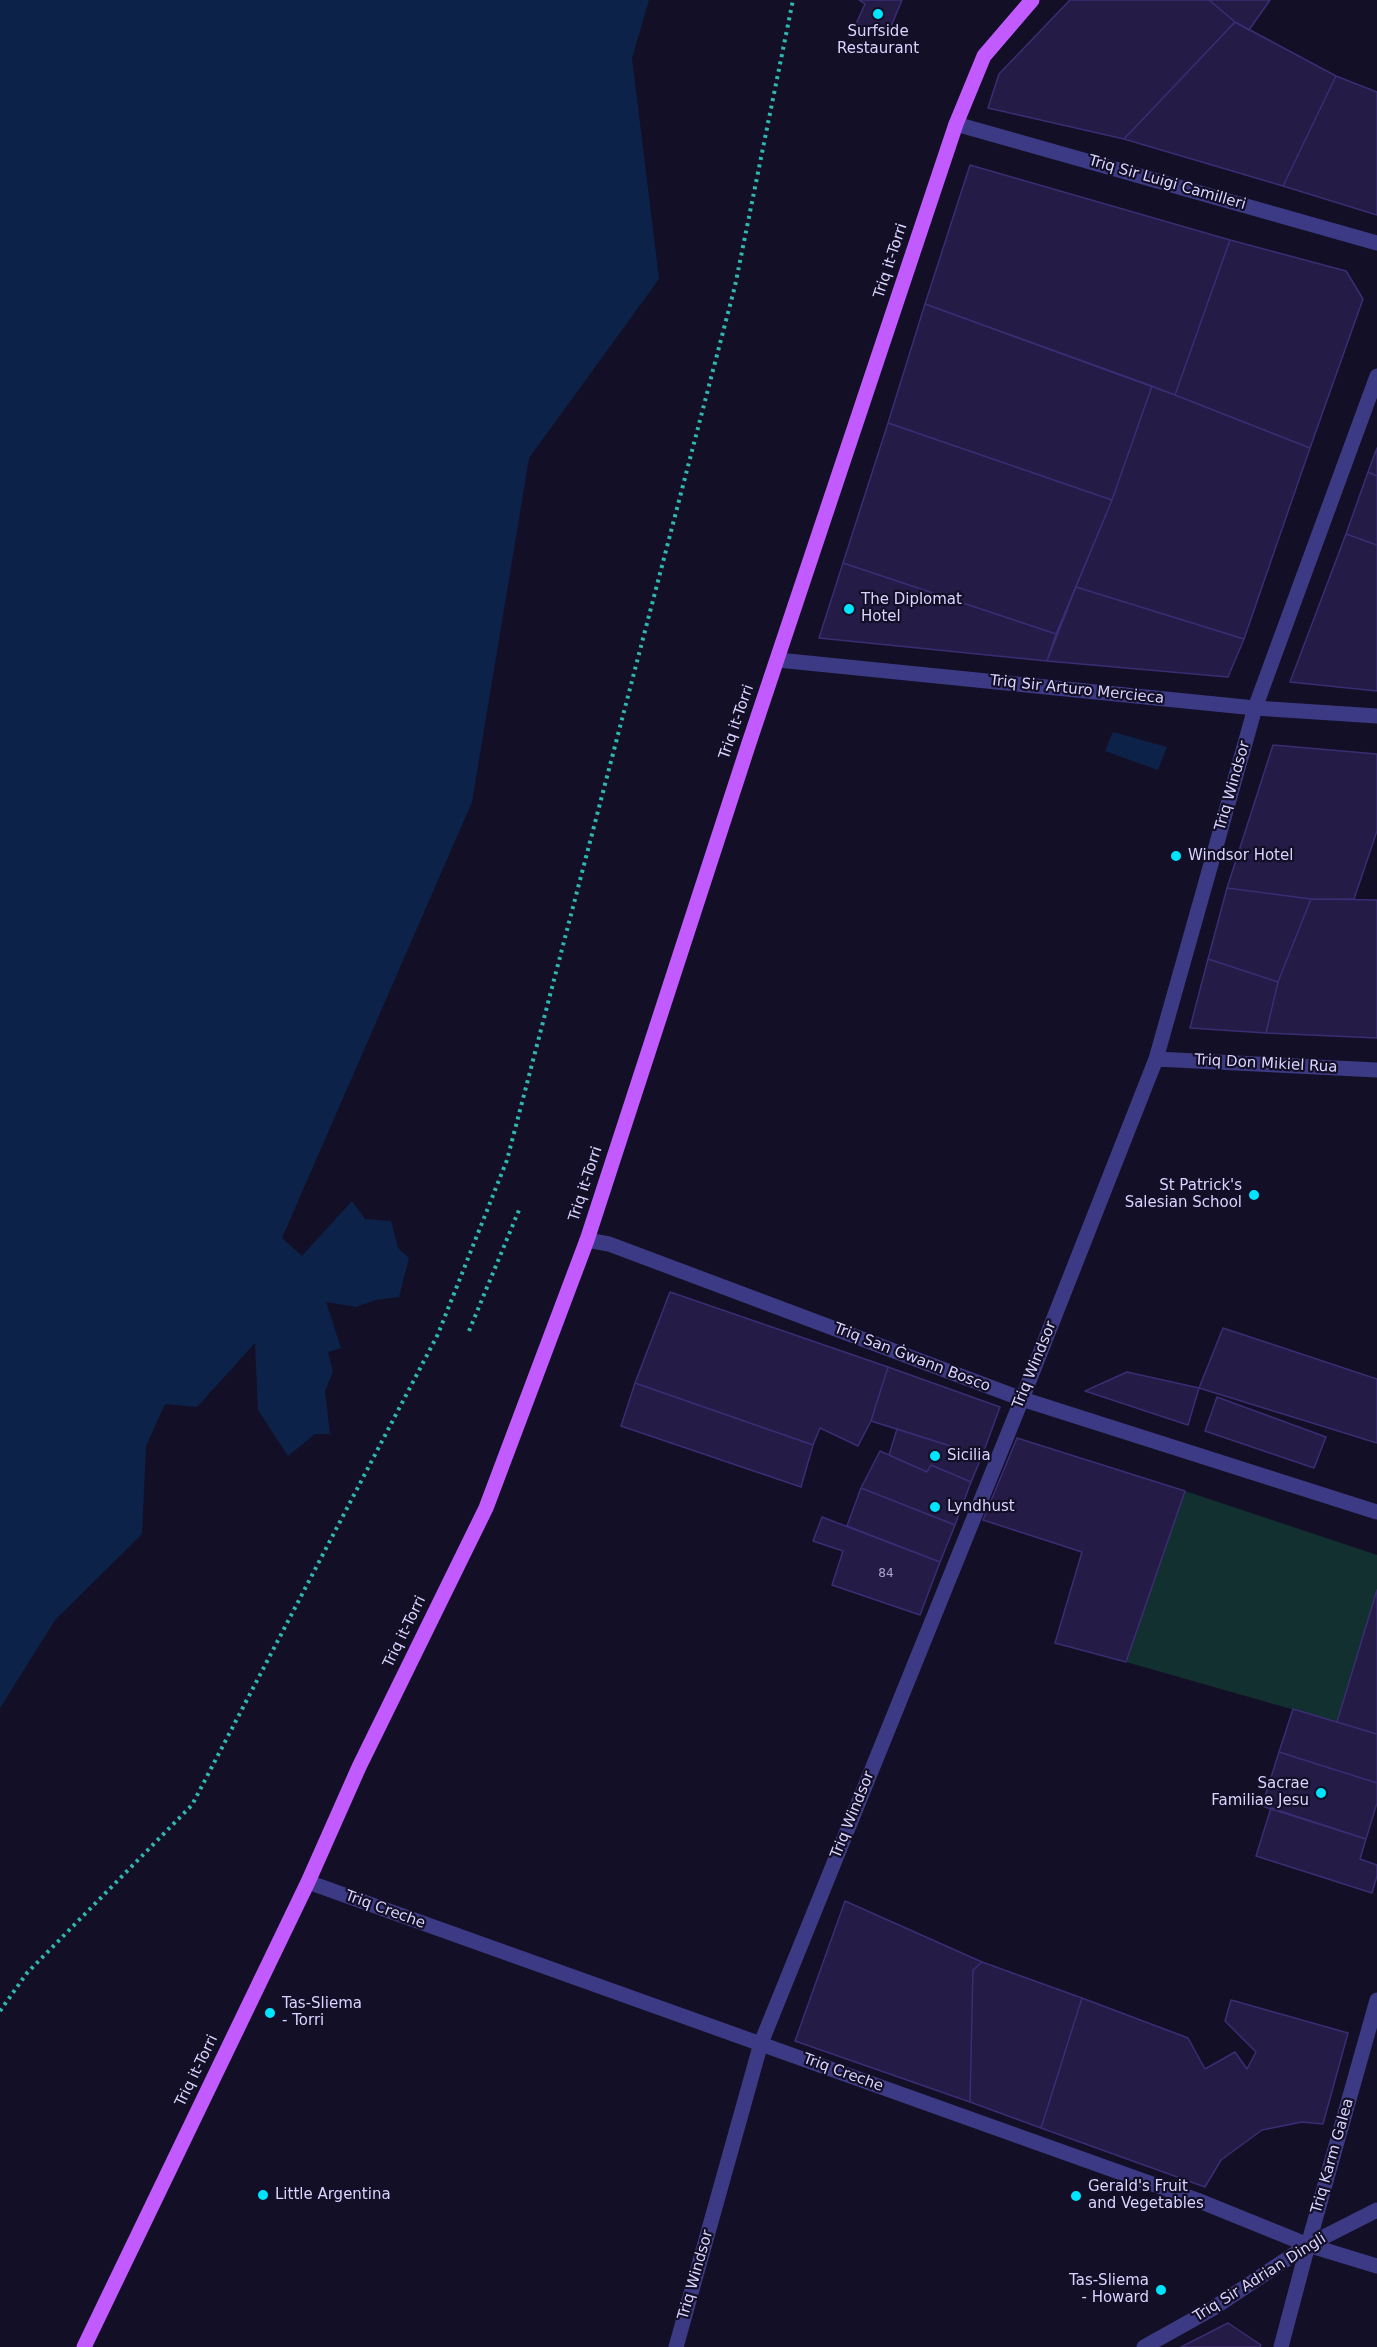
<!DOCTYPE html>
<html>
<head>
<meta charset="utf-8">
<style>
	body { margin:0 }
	canvas { display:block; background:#130f26 }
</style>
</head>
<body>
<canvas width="1377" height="2347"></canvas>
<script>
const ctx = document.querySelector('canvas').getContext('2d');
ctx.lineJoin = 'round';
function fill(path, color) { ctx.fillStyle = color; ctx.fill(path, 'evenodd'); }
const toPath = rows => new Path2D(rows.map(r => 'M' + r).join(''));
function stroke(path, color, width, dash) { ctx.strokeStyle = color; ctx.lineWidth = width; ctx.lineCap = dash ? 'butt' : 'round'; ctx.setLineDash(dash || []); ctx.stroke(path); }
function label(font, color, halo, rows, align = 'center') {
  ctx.font = font + ' "DejaVu Sans",sans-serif'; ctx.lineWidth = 4.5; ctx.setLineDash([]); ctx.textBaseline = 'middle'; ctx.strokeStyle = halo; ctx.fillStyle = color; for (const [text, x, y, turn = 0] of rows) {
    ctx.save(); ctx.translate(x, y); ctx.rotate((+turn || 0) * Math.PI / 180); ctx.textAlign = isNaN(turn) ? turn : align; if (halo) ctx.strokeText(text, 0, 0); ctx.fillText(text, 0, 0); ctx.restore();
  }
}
const green = toPath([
	[1185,1491,1377,1555,1377,1590,1337,1722,1126,1662]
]);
const water = toPath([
	[0,0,649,0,632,58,659,279,529,458,472,802,282,1238,302,1256,352,1201,365,1219,391,1221,398,1248,409,1258,399,1297,376,1300,356,1307,326,1302,341,1348,328,1352,333,1372,325,1391,330,1434,315,1434,288,1456,258,1410,255,1343,197,1407,165,1404,146,1446,142,1534,55,1620,0,1708],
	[1113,732,1167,747,1158,770,1105,751]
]);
const building = toPath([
	[859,0,902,0,887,36,856,24,865,4,859,0],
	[1070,0,1209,0,1235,22,1124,139,988,108,999,74,1070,0],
	[1209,0,1270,0,1249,30,1235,22,1209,0],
	[1235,22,1336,76,1283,186,1124,139,1235,22],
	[1336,76,1377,92,1377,215,1283,186,1336,76],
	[970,165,1230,240,1175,395,925,304,970,165],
	[1230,240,1346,271,1363,299,1310,448,1175,395,1230,240],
	[925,304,1152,386,1112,500,888,423,925,304],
	[1152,386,1310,448,1244,639,1076,587,1112,500,1152,386],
	[888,423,1112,500,1056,634,843,563,888,423],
	[1377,448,1377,476,1368,472,1377,448],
	[1368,472,1377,476,1377,545,1346,534,1368,472],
	[1346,534,1377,545,1377,691,1290,682,1346,534],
	[843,563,1056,634,1047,661,819,638,843,563],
	[1076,587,1244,639,1228,677,1047,661,1076,587],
	[1273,745,1377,754,1377,831,1354,899,1311,899,1227,888,1273,745],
	[1227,888,1311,899,1278,982,1208,959,1227,888],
	[1311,899,1377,900,1377,1038,1266,1033,1278,982,1311,899],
	[1208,959,1278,982,1266,1033,1190,1028,1208,959],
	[670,1292,888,1367,871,1421,858,1446,820,1428,813,1445,635,1383,670,1292],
	[1223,1328,1377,1379,1377,1443,1199,1388,1223,1328],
	[888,1367,1000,1407,982,1456,871,1421,888,1367],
	[1127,1372,1199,1388,1188,1425,1085,1391,1127,1372],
	[635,1383,813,1445,801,1487,621,1426,635,1383],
	[1217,1397,1326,1437,1314,1468,1205,1431,1217,1397],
	[897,1429,982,1456,971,1482,931,1465,927,1472,889,1455,897,1429],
	[1017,1438,1185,1491,1126,1662,1055,1643,1082,1552,983,1520,1017,1438],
	[880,1451,927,1472,931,1465,971,1482,955,1525,861,1488,880,1451],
	[861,1488,955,1525,940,1562,847,1526,861,1488],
	[822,1517,940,1562,920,1615,832,1585,843,1551,813,1541,822,1517],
	[1377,1590,1377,1734,1337,1722,1377,1590],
	[1293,1709,1377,1734,1377,1783,1279,1752,1293,1709],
	[1279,1752,1377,1783,1377,1803,1366,1839,1262,1806,1279,1752],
	[1271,1808,1366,1839,1360,1859,1377,1865,1377,1876,1372,1893,1256,1856,1271,1808],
	[845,1901,982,1962,973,1970,970,2102,795,2041,845,1901],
	[982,1962,1082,1998,1041,2128,970,2102,973,1970,982,1962],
	[1082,1998,1188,2038,1205,2069,1235,2052,1247,2069,1256,2052,1225,2021,1231,2000,1348,2033,1323,2124,1302,2122,1262,2130,1221,2160,1205,2187,1041,2128,1082,1998],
	[1228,2323,1261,2345,1260,2347,1181,2347,1228,2323]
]);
const path = toPath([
	[469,1331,519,1210],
	[0,2011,27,1973,192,1805,438,1334,507,1160,735,286,793,0]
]);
const minor = toPath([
	[956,124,1377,243],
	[778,660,1255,708,1377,716],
	[1156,1059,1377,1070],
	[587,1240,609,1244,1022,1399,1377,1512],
	[308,1882,1197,2200,1308,2245,1377,2266],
	[676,2347,761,2043,1022,1399,1156,1059,1255,708,1377,376],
	[1144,2347,1212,2309,1308,2245,1377,2210],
	[1281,2347,1308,2245,1377,2000]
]);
const major = toPath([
	[84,2347,308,1882,359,1767,486,1508,587,1240,748,746,956,124,984,56,1032,0]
]);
const markers = [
	[878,14,6,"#00e5ff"],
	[849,609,6,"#00e5ff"],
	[1176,856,6,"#00e5ff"],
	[1254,1195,6,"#00e5ff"],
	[935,1456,6,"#00e5ff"],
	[935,1507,6,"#00e5ff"],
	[1321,1793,6,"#00e5ff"],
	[270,2013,6,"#00e5ff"],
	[263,2195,6,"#00e5ff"],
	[1076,2196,6,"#00e5ff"],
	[1161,2290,6,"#00e5ff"]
];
const numberNames = [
	["84",886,1574]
];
const poiNames = [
	["Surfside",878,32,"center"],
	["Restaurant",878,49,"center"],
	["The Diplomat",861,600],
	["Hotel",861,617],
	["Windsor Hotel",1188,856],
	["St Patrick's",1242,1186,"right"],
	["Salesian School",1242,1203,"right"],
	["Sicilia",947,1456],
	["Lyndhust",947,1507],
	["Sacrae",1309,1784,"right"],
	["Familiae Jesu",1309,1801,"right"],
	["Tas-Sliema",282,2004],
	["- Torri",282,2021],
	["Gerald's Fruit",1088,2187],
	["and Vegetables",1088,2204],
	["Little Argentina",275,2195],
	["Tas-Sliema",1149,2281,"right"],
	["- Howard",1149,2298,"right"]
];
const streetNames = [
	["Triq Sir Luigi Camilleri",1167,183,16],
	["Triq it-Torri",891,261,-72],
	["Triq Sir Arturo Mercieca",1077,690,6],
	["Triq it-Torri",737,722,-71],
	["Triq Windsor",1233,786,-74],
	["Triq Don Mikiel Rua",1266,1064,3],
	["Triq it-Torri",586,1184,-72],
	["Triq San Ġwann Bosco",912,1358,21],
	["Triq Windsor",1035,1365,-68],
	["Triq it-Torri",405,1632,-64],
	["Triq Windsor",853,1815,-68],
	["Triq Creche",385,1910,20],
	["Triq it-Torri",197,2071,-64],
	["Triq Creche",843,2073,20],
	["Triq Karm Galea",1333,2156,-74],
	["Triq Windsor",696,2275,-74],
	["Triq Sir Adrian Dingli",1260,2278,-32]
];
fill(green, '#12302f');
fill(water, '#0c2248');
fill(building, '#241b47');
stroke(building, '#3b2d73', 1.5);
stroke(path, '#2fb8b0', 4, [3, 4.5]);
stroke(minor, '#3d3a85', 15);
stroke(major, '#c25bff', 15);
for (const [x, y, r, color] of markers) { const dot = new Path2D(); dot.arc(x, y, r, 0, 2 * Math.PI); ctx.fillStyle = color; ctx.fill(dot); stroke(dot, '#130f26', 2); }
label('12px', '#aca6d1', null, numberNames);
label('15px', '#d9d4ff', '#130f26', poiNames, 'left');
label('15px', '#d9d4ff', '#130f26', streetNames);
</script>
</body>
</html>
